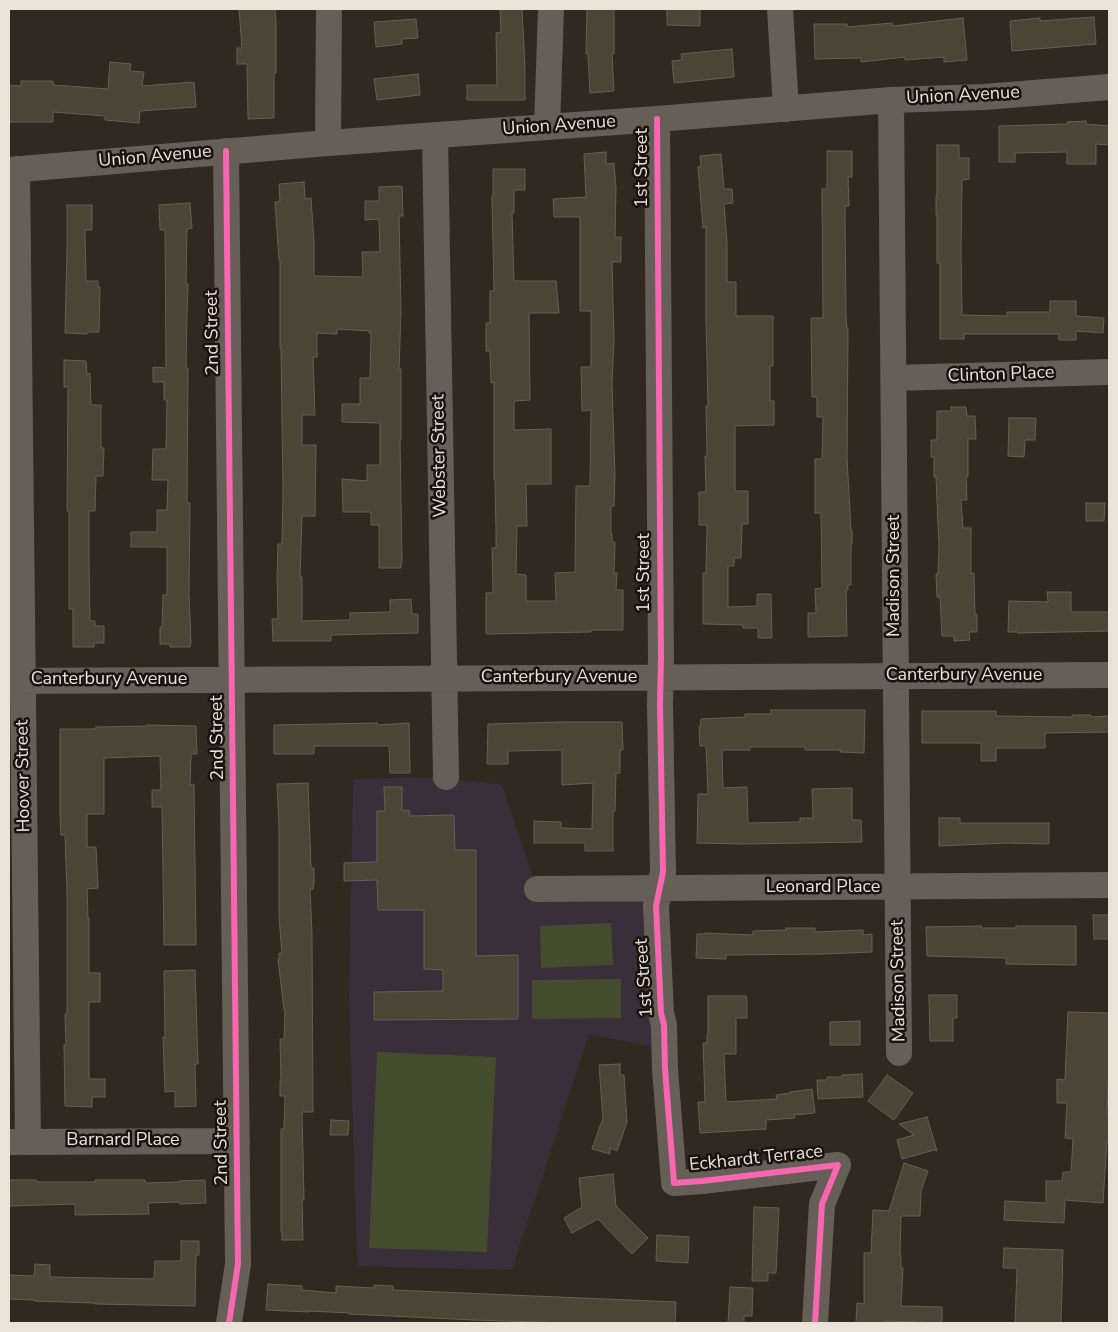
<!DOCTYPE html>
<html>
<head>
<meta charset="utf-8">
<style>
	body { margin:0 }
	#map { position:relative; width:1118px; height:1332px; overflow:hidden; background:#312920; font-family:"Nunito Sans",sans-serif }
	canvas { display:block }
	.frame { position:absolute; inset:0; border:10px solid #ebe2d8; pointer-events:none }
</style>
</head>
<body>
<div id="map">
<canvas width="1118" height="1332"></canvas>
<div class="frame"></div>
</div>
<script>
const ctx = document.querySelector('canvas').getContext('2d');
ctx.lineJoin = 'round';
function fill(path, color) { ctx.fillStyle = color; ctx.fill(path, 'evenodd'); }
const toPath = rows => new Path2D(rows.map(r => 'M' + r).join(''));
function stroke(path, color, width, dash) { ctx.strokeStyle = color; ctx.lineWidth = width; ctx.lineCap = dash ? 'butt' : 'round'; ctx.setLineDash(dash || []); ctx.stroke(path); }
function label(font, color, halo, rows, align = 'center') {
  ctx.font = font + ' "Nunito Sans",sans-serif'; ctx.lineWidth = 5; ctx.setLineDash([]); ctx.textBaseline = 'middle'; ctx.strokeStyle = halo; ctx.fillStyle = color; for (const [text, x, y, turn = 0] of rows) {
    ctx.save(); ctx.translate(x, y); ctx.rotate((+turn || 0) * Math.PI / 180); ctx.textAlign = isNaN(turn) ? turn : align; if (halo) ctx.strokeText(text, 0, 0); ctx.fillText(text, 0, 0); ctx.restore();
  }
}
const education = toPath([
	[435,777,502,785,537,889,660,889,664,1049,589,1034,512,1270,357,1266,349,996,353,779]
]);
const green = toPath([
	[611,923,613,965,541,968,540,926],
	[621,979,621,1018,532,1019,532,980],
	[377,1052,496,1057,487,1252,369,1248]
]);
const building = toPath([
	[239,9,275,9,276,23,276,73,274,73,274,118,248,119,247,64,237,64,237,48,242,48,239,9],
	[500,9,522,9,525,67,525,100,467,100,467,85,497,85,496,33,501,32,500,9],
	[587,9,614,9,614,54,612,54,614,91,590,93,588,54,586,54,587,9],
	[667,9,700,9,700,26,667,25,667,9],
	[1094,17,1096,44,1012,51,1010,21,1040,18,1040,21,1094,17],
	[963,18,967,60,944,62,944,57,905,60,905,57,861,62,861,58,815,59,814,24,847,24,847,27,892,23,893,26,963,18],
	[416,19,418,38,402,39,402,44,376,47,374,22,416,19],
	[732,49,734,77,674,83,672,61,682,60,681,54,732,49],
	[110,62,131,64,130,71,144,72,142,86,194,82,196,107,140,111,139,123,105,120,105,116,53,112,53,122,9,122,9,85,21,86,21,81,53,81,53,85,108,89,110,62],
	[418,74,420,95,377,100,374,79,418,74],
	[1086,121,1086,124,1109,126,1109,145,1096,144,1096,164,1067,164,1067,152,1015,153,1015,162,999,162,999,126,1067,124,1067,122,1086,121],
	[937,145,959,145,959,158,969,158,969,179,962,180,961,250,962,315,1007,316,1007,312,1050,312,1050,301,1076,301,1076,316,1104,318,1103,333,1076,331,1076,340,1059,340,1059,334,964,334,964,339,940,339,940,263,937,263,937,215,936,215,936,196,937,196,937,145],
	[827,151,852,151,852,177,848,177,849,206,845,206,846,318,847,328,848,328,847,458,851,530,852,530,852,544,851,544,851,585,848,585,848,590,846,590,847,636,808,637,808,613,816,613,815,589,822,588,821,513,815,513,815,459,822,459,823,417,817,417,817,397,812,397,811,318,823,318,822,189,827,189,827,151],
	[606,152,606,164,614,163,616,188,615,237,621,237,621,262,612,262,614,340,612,384,615,475,614,506,611,506,611,534,612,534,612,542,615,542,614,573,617,573,616,590,623,590,623,630,591,630,591,632,486,634,486,593,493,593,492,548,496,548,496,532,495,480,494,480,494,382,491,383,490,351,486,351,486,323,490,323,490,291,494,291,492,196,493,196,493,169,525,169,525,190,514,190,514,213,512,213,514,281,556,281,559,313,529,313,530,400,514,401,514,430,551,429,551,484,526,484,527,526,517,526,516,574,526,575,526,601,556,601,555,573,575,572,576,486,590,486,591,410,582,411,581,367,591,367,591,311,580,311,580,217,554,217,553,199,586,197,584,154,606,152],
	[721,154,724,189,732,189,733,203,724,204,727,242,727,282,736,282,736,316,773,316,773,366,770,366,770,401,774,401,774,425,735,426,735,491,748,491,748,524,742,524,741,558,734,558,734,566,728,566,728,607,757,606,757,594,771,594,772,638,758,638,758,628,743,628,743,625,703,624,703,573,706,573,707,525,699,525,699,492,706,492,705,456,707,456,706,406,708,406,706,321,706,227,703,228,698,167,701,166,700,156,721,154],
	[304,182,305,199,311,198,314,241,314,276,363,277,362,252,380,252,379,219,365,220,365,201,379,201,379,187,402,186,403,216,399,216,401,311,399,369,401,369,401,440,400,440,402,562,401,562,401,568,379,568,379,525,371,525,371,512,343,512,342,479,367,481,367,465,380,465,380,423,342,422,342,404,360,404,360,378,370,378,371,333,369,333,370,331,337,329,337,334,317,333,317,357,313,357,315,415,302,415,302,445,316,445,315,516,302,516,300,577,302,577,302,621,350,620,350,613,390,612,390,600,411,599,412,614,418,614,418,633,331,635,331,641,273,641,272,619,278,619,277,577,278,544,282,544,283,492,281,348,280,348,280,260,279,260,275,202,280,201,279,184,304,182],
	[190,203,192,228,187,229,186,284,188,284,187,315,186,368,188,368,187,503,190,503,189,594,191,643,190,647,170,647,170,644,160,644,160,627,162,627,163,595,167,595,167,547,131,547,131,532,157,532,157,510,167,510,168,480,152,480,153,449,166,449,167,400,164,400,164,382,153,382,153,367,166,368,165,230,160,230,159,205,190,203],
	[67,205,92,205,92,230,85,230,86,281,98,281,98,287,100,287,99,332,87,332,87,334,65,333,67,250,67,205],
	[64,360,86,361,87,374,90,373,91,405,101,405,101,448,104,448,103,476,96,476,95,511,89,511,89,565,90,621,95,621,95,626,104,626,104,643,94,643,94,647,73,647,73,609,69,609,69,511,67,511,68,387,64,387,64,360],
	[951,407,966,407,967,416,975,416,976,439,968,439,968,477,966,477,967,500,961,500,963,528,971,528,971,574,974,573,975,615,977,614,977,632,969,632,970,640,954,641,954,636,942,636,940,597,937,597,936,574,938,574,939,546,936,477,934,477,934,457,931,457,931,440,937,440,937,411,951,411,951,407],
	[1009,418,1036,418,1035,440,1025,440,1024,457,1008,456,1009,418],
	[1086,503,1105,503,1104,521,1086,521,1086,503],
	[1047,592,1071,592,1071,612,1109,612,1109,631,1018,633,1018,632,1008,632,1009,601,1048,602,1047,592],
	[771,710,865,710,864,753,840,752,841,750,805,750,805,747,750,747,750,750,722,750,723,788,747,787,748,823,800,822,800,818,813,818,812,789,852,788,852,820,861,820,862,842,743,844,697,843,698,794,708,794,706,746,700,746,699,727,700,727,701,719,745,717,745,714,771,714,771,710],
	[922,711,996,711,996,716,1072,717,1072,715,1091,715,1091,717,1109,716,1109,732,1045,733,1045,748,996,748,996,761,981,761,981,743,922,743,922,711],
	[562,722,622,722,623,750,620,750,620,773,616,773,615,811,613,811,613,851,585,851,585,843,534,843,534,821,561,822,561,828,592,829,593,783,562,785,562,750,508,751,508,764,487,764,488,724,562,722],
	[377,723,377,725,409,723,410,773,390,773,389,746,314,746,314,754,274,754,274,725,377,723],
	[147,725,196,726,197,754,191,754,190,785,194,784,196,945,164,945,162,807,152,807,152,790,161,790,160,756,104,758,104,814,87,814,87,847,96,847,98,888,87,889,88,918,89,918,89,973,100,973,100,1002,89,1002,89,1079,105,1079,105,1097,92,1097,92,1107,65,1106,64,1045,66,1045,65,1014,67,1014,67,892,65,835,61,835,60,814,60,729,95,729,96,727,147,726,147,725],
	[308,783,311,868,314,868,314,886,313,886,313,889,310,889,312,934,313,1112,302,1112,304,1200,302,1200,303,1240,282,1240,282,1232,281,1232,281,1129,284,1129,285,1096,280,1096,280,1081,281,1081,280,1039,284,1039,285,1010,284,1010,278,959,279,959,279,953,282,953,279,917,279,826,277,784,308,783],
	[384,787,402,787,402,811,409,810,410,816,454,815,455,850,476,850,476,956,518,955,518,1019,374,1020,374,992,443,991,443,970,424,969,424,910,378,910,377,880,344,881,344,863,377,862,377,811,385,811,384,787],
	[939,818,960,818,960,823,1049,823,1049,844,1008,843,939,846,939,818],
	[1093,915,1109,915,1109,939,1094,939,1093,915],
	[981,926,981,928,1016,928,1016,926,1076,926,1076,965,1006,964,1006,958,927,956,926,927,981,926],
	[786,928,815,928,815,932,863,930,863,935,872,934,872,952,824,954,726,955,726,959,696,958,697,934,705,934,705,933,753,935,753,931,786,930,786,928],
	[195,970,198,1064,195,1064,196,1106,175,1107,175,1091,165,1092,163,1037,165,1037,164,971,195,970],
	[929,995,957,995,957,1018,953,1018,953,1041,930,1041,929,995],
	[708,996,746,996,747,1000,747,1018,736,1018,736,1054,724,1054,726,1102,777,1099,776,1095,790,1093,790,1092,812,1089,815,1113,794,1115,795,1118,766,1120,766,1129,700,1133,698,1102,705,1102,703,1043,707,1043,707,1034,708,1034,708,996],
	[1068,1012,1109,1013,1109,1063,1107,1116,1109,1116,1109,1140,1107,1140,1103,1203,1065,1200,1064,1223,1004,1220,1005,1201,1046,1203,1046,1181,1062,1181,1063,1172,1071,1172,1073,1139,1065,1138,1067,1103,1057,1103,1057,1079,1065,1080,1068,1012],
	[860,1021,860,1045,830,1045,830,1022,860,1021],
	[620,1064,620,1075,624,1075,627,1122,617,1151,610,1148,610,1154,592,1149,603,1118,599,1065,620,1064],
	[862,1074,863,1097,818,1099,817,1080,827,1080,827,1077,842,1077,842,1075,862,1074],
	[887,1075,913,1093,894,1120,868,1101,887,1075],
	[927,1117,937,1151,934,1150,902,1159,897,1140,914,1135,899,1124,927,1117],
	[331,1120,349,1121,348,1135,330,1135,331,1120],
	[904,1163,928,1171,921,1191,920,1216,901,1216,900,1255,901,1255,901,1268,903,1268,901,1306,942,1307,942,1323,885,1321,885,1323,856,1323,857,1303,864,1304,864,1253,871,1253,873,1210,889,1211,904,1163],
	[613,1174,616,1206,648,1238,632,1254,598,1219,572,1233,564,1218,582,1207,579,1178,613,1174],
	[9,1180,36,1180,36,1182,95,1182,95,1180,145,1180,145,1183,179,1182,179,1181,205,1180,206,1203,180,1204,180,1202,148,1203,149,1214,75,1215,75,1204,10,1206,9,1180],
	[754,1207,779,1208,776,1273,768,1273,768,1281,752,1281,754,1207],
	[657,1235,689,1237,688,1263,656,1261,657,1235],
	[181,1241,199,1241,199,1255,196,1255,195,1306,95,1304,95,1303,34,1301,34,1300,9,1299,9,1275,34,1276,35,1264,50,1265,50,1277,154,1279,155,1261,181,1261,181,1241],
	[1004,1248,1063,1250,1061,1323,1015,1323,1017,1268,1003,1268,1004,1248],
	[268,1284,302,1286,302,1290,336,1293,336,1286,374,1288,374,1285,393,1286,393,1290,676,1302,675,1323,567,1323,473,1320,349,1314,349,1313,309,1311,309,1312,266,1310,268,1284],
	[730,1287,753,1288,752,1316,744,1316,744,1323,728,1323,730,1287]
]);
const minor = toPath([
	[780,9,786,109],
	[891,100,899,1053],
	[657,119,661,657,660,705,663,872,656,906,661,1013,664,1025,665,1069,674,1183,702,1181,838,1165,822,1204,815,1323],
	[547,127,551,9],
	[435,135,446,777],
	[328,143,329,9],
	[226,151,238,1264,229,1323],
	[17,169,28,1142],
	[9,170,328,143,657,119,891,100,984,97,1109,87],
	[894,378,1109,372],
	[9,681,1109,675],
	[537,889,1109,885],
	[9,1142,237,1141]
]);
const cycleway = toPath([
	[657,119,661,657,660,705,663,872,656,906,661,1013,664,1025,665,1069,674,1183,702,1181,838,1165,822,1204,815,1323],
	[226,151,238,1264,229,1323]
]);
const streetNames = [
	["Union Avenue",963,96,-3],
	["Union Avenue",559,126,-4],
	["Union Avenue",155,157,-5],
	["1st Street",643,168,-90],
	["2nd Street",213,333,-91],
	["Clinton Place",1001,375,-2],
	["Webster Street",440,456,-91],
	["1st Street",645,573,-90],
	["Madison Street",895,576,-90],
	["Canterbury Avenue",964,676],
	["Canterbury Avenue",559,678],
	["Canterbury Avenue",109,680],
	["2nd Street",218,738,-91],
	["Hoover Street",24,776,-91],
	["Leonard Place",823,888],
	["1st Street",645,978,-94],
	["Madison Street",899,981,-91],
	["Barnard Place",123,1141],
	["2nd Street",222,1143,-91],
	["Eckhardt Terrace",756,1159,-6]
];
fill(education, '#3a2e3a');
fill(green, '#434c2d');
fill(building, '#4e4436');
stroke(building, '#665f57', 1);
stroke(minor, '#655f58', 26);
stroke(cycleway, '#f766af', 6);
label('18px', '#ebe2d8', '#1a130d', streetNames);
</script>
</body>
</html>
